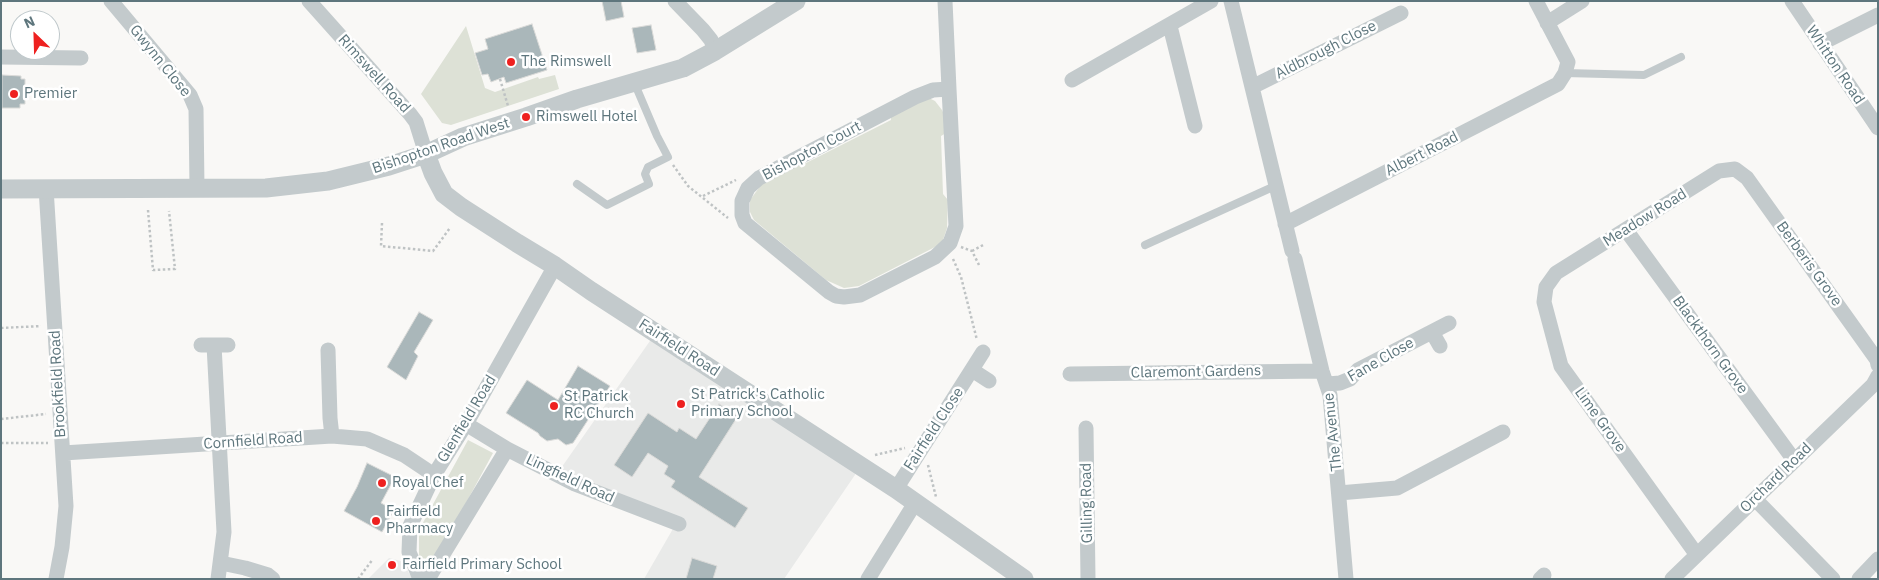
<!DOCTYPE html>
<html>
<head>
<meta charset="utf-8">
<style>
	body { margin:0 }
	#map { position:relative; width:1879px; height:580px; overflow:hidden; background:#f9f8f6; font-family:"IBM Plex Sans",sans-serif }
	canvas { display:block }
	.frame { position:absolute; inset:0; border:2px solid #5e767d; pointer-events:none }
	.north { position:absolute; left:10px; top:10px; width:50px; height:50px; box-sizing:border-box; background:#fff; border:1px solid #bfc8cb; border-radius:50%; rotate:336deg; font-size:14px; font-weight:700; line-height:20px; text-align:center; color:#5e767d }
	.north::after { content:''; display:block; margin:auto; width:18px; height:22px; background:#ee2120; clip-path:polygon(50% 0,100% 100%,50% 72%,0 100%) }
</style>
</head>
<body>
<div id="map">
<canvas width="1879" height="580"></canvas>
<div class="frame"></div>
<div class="north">N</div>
</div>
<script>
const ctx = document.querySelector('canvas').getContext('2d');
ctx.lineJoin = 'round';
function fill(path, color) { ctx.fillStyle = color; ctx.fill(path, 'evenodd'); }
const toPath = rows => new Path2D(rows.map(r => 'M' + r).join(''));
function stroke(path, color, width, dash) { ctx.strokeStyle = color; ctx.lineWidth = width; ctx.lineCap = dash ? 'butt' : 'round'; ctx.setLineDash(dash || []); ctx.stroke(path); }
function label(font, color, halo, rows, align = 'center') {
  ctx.font = font + ' "IBM Plex Sans",sans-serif'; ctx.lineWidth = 5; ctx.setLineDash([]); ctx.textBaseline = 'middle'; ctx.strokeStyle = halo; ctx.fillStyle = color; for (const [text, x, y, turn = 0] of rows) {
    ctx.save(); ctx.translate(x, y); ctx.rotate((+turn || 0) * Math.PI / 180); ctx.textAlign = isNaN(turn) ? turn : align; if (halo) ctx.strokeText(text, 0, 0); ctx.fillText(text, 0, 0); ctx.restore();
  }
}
const built = toPath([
	[652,338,859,469,784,579,644,579,674,527,559,471],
	[389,558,401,561,413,579,368,579]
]);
const green = toPath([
	[466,26,485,88,495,92,538,77,539,79,555,75,559,89,451,125,442,123,421,94],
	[929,98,935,101,942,110,945,116,946,133,941,136,943,194,948,200,947,228,942,243,935,247,859,286,844,288,826,280,754,220,750,212,750,200,761,185,795,163,802,165,891,120,891,114],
	[468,440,493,453,433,564,426,567,419,560,419,530]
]);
const building = toPath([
	[602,1,621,1,624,17,606,21,602,1],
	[532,24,547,70,506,83,504,77,491,82,488,74,482,75,475,53,488,49,485,39,532,24],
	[651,25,656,50,637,53,632,28,651,25],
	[2,75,21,76,21,79,25,79,25,104,20,104,20,108,2,108,2,75],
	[419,312,433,320,414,352,418,356,406,380,387,367,419,312],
	[578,366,610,386,573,443,566,445,558,439,547,441,540,436,538,433,506,413,527,380,558,400,578,366],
	[719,404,738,416,699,477,748,508,735,528,671,487,675,481,664,474,668,466,648,453,632,477,614,465,648,413,677,432,679,428,696,439,719,404],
	[367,463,395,477,381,503,394,510,382,532,344,511,357,487,367,463],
	[692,558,717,566,713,579,686,579,692,558]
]);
const path = toPath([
	[500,79,508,106],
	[673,165,688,186,728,218],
	[703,196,736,180],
	[148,210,153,270,175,269,169,211],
	[382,223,381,246,433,251,450,228],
	[961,247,972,251,979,265],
	[972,251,985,244],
	[953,259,961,277,977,340],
	[1,328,41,326],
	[1,419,46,414],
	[1,443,48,443],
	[875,455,905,448],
	[928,465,936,497],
	[358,579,373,559]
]);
const service = toPath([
	[1565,73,1644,75,1681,57],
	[577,184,607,205,649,184,645,174,648,167,668,157,657,136,634,82],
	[1145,245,1275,186]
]);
const minor = toPath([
	[111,1,190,95,196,109,197,188],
	[309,1,410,114,416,122,426,154],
	[675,1,703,30,711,40,715,51],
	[945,1,949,89,956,226,950,243,935,257,860,295,844,297,836,296,829,292,745,223,742,215,742,201,748,188,759,178,915,97,933,90,949,89],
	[1231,1,1292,251],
	[1792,1,1878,128],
	[1547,23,1582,1],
	[1170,26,1195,126],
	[1820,44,1878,15],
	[1,57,81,58],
	[1072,80,1211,1],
	[1252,87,1401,13],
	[46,188,66,506,62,547,56,579],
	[1285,224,1558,84,1565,73,1568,62,1536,1],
	[1626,230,1794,460],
	[1295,259,1322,371,1330,395,1346,579],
	[1432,332,1440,346],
	[201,345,228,345],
	[214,345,224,532,218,579],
	[328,350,330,418,332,436],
	[972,370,989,381],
	[1070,374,1322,371],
	[1328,384,1340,383,1350,379,1358,370,1449,323],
	[466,424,507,449,575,484,679,524],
	[1086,428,1088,579],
	[63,453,332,436,367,439,404,455,434,475],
	[896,489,983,352],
	[1339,493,1397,488,1503,432],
	[1755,499,1833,579],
	[1697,555,1561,366,1544,302,1546,287,1556,273,1719,171,1735,169,1747,178,1877,360,1878,365],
	[221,563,245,568,268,575,273,579],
	[420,579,409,552,410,526,434,475,466,424,555,266],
	[428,579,507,449],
	[868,579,915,503],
	[1540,579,1544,575],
	[1672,579,1873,385,1878,376],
	[1859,579,1878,559]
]);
const tertiary = toPath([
	[426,154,433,173,444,194,461,207,517,243,555,266,591,291,896,489,1024,579],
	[1,189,266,188,328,181,389,166,426,154,463,137,526,117,577,99,683,68,715,51,796,1]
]);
const markers = [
	[511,62,5,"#ee2120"],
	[14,94,5,"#ee2120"],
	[526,117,5,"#ee2120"],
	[681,404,5,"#ee2120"],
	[554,406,5,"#ee2120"],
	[382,483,5,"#ee2120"],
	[376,521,5,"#ee2120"],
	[392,565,5,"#ee2120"]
];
const streetNames = [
	["Aldbrough Close",1326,50,-27],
	["Gwynn Close",160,61,51],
	["Whitton Road",1835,65,56],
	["Rimswell Road",374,74,48],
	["Bishopton Road West",441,146,-19],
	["Bishopton Court",812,151,-28],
	["Albert Road",1422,154,-27],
	["Meadow Road",1645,218,-32],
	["Berberis Grove",1809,264,54],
	["Blackthorn Grove",1710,345,54],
	["Fairfield Road",679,348,33],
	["Fane Close",1381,360,-30],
	["Claremont Gardens",1196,372,-1],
	["Brookfield Road",58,384,-93],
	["Glenfield Road",467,419,-59],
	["Lime Grove",1600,420,54],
	["Fairfield Close",934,429,-57],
	["The Avenue",1333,432,-96],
	["Cornfield Road",253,441,-4],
	["Orchard Road",1776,478,-44],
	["Lingfield Road",570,479,25],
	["Gilling Road",1087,503,-91]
];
const poiNames = [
	["The Rimswell",521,62],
	["Premier",24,94],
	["Rimswell Hotel",536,117],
	["St Patrick's Catholic",691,395],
	["Primary School",691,412],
	["St Patrick",564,397],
	["RC Church",564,414],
	["Royal Chef",392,483],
	["Fairfield",386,512],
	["Pharmacy",386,529],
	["Fairfield Primary School",402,565]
];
fill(built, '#e9eae9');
fill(green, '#dde1d6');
fill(building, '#aab7ba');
stroke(building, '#dadad8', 1);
stroke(path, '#bfc3c4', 2.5, [2.5, 2.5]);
stroke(service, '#c3cacc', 8);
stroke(minor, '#c3cacc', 15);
stroke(tertiary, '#c3cacc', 19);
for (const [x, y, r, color] of markers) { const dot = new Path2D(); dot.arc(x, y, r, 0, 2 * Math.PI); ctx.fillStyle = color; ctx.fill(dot); stroke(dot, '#fff', 2); }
label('15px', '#5e767d', '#fff', streetNames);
label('15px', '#5e767d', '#fff', poiNames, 'left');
</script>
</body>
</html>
